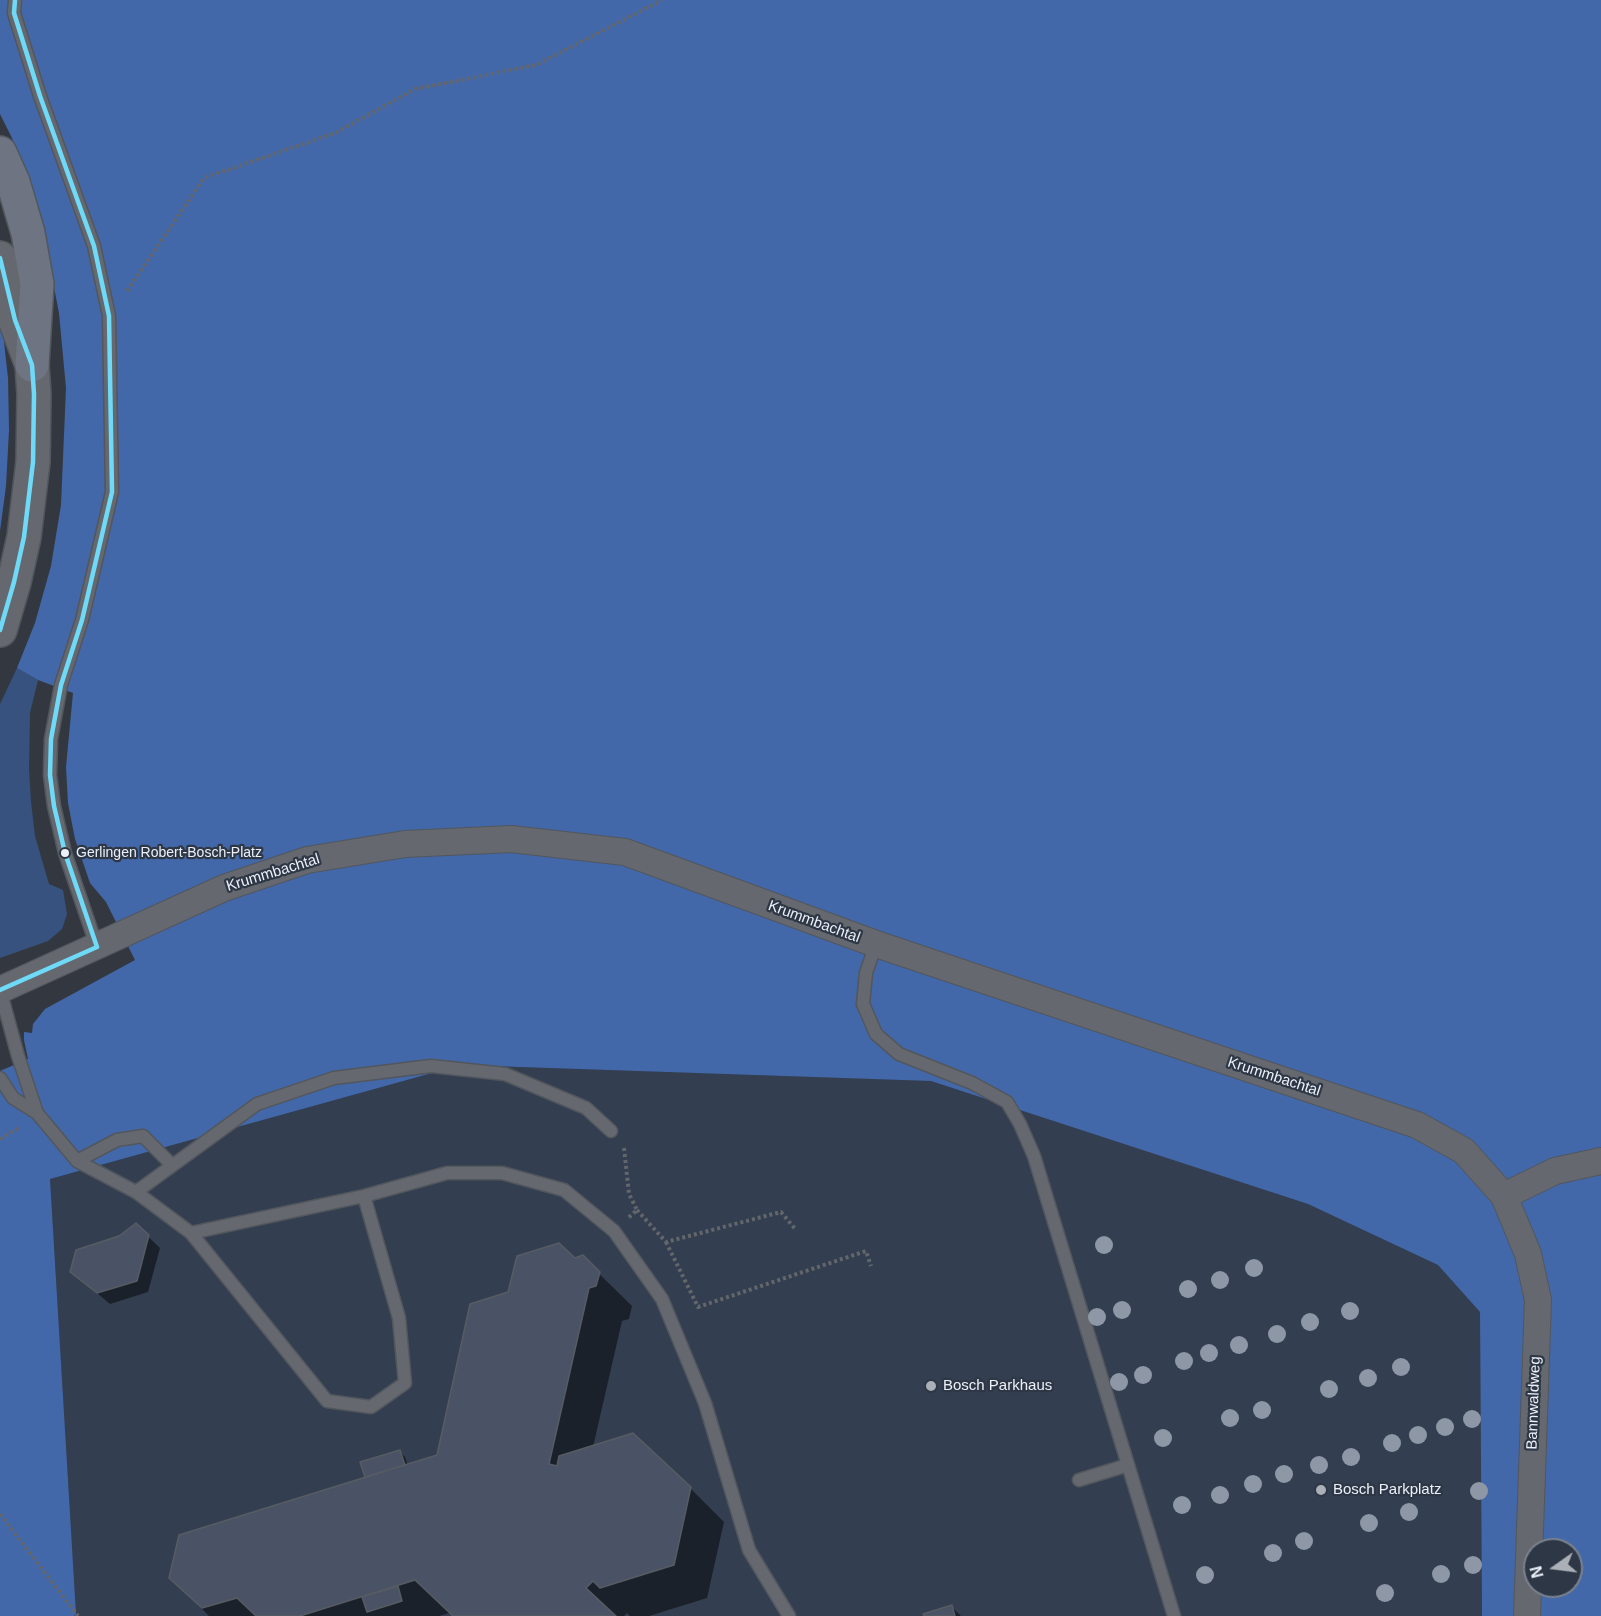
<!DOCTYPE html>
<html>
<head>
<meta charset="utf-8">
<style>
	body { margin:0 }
	#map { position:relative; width:1601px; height:1616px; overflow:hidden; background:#333840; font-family:Arial,sans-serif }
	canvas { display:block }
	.north { position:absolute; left:1523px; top:1538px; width:60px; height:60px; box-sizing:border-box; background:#2e3745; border:2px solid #7a818d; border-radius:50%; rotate:256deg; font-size:16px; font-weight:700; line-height:24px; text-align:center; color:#ebf0f9 }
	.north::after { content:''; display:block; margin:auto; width:21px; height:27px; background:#abb0b8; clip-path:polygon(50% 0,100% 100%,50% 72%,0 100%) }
</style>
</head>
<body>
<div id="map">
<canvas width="1601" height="1616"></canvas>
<div class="north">N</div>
</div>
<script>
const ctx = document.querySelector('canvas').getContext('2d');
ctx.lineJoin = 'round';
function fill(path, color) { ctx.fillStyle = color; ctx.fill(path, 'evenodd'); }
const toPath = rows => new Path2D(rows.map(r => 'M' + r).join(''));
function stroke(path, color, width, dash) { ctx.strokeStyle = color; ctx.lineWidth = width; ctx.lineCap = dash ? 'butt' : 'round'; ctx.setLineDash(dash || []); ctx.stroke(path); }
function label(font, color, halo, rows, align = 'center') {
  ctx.font = font + ' Arial,sans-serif'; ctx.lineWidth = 4.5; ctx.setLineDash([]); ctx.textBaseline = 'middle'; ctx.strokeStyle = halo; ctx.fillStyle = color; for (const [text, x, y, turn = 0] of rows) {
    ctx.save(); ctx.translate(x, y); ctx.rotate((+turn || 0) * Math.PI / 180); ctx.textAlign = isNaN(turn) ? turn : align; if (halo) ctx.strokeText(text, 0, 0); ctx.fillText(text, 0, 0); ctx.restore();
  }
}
const built = toPath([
	[461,1065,931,1081,1308,1204,1438,1265,1480,1312,1482,1616,74,1616,76,1614,50,1179]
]);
const green = toPath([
	[17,668,38,680,30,713,29,769,31,802,35,836,49,884,63,890,67,914,62,929,48,941,0,958,0,704]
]);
const forest = toPath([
	[0,0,1601,0,1601,1616,1482,1616,1480,1312,1438,1265,1308,1204,931,1081,461,1065,50,1179,76,1614,74,1616,0,1616,0,1071,28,1059,24,1040,24,1032,32,1033,33,1024,45,1009,135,960,106,902,90,883,75,839,68,803,66,767,73,693,38,680,17,668,35,623,51,566,61,505,66,388,59,313,45,241,12,138,0,114],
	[1535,1550,1571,1550,1571,1586,1535,1586],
	[0,306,8,378,9,430,6,486,0,531]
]);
const shadow = toPath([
	[136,1225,160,1248,148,1292,110,1304,72,1272],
	[582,1257,632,1306,629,1319,622,1321,593,1447,690,1488,724,1522,707,1598,649,1616,630,1616,627,1613,624,1616,453,1616,449,1613,439,1616,209,1616,171,1578,368,1478,366,1476,399,1451,405,1457,408,1466,438,1456,510,1293],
	[952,1607,961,1616,926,1616]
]);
const building = toPath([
	[136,1223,149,1235,137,1281,97,1293,70,1272,76,1250,119,1236,136,1223],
	[559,1243,575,1258,583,1255,600,1272,596,1286,589,1288,549,1464,557,1466,559,1456,633,1433,691,1487,674,1565,600,1588,593,1581,586,1588,616,1616,453,1616,415,1580,300,1616,256,1616,237,1598,202,1608,169,1578,179,1535,437,1455,470,1304,508,1292,517,1256,559,1243],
	[400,1450,405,1465,365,1477,360,1462,400,1450],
	[398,1586,402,1601,367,1612,362,1597,398,1586],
	[952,1605,955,1616,924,1616,923,1614,952,1605]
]);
const path = toPath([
	[127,291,204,178,335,133,415,89,536,65,662,0],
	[0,1139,20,1127],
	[624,1148,629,1194,637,1210,628,1218],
	[637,1210,666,1242,781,1212,796,1230],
	[666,1242,698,1307,866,1251,871,1266],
	[0,1514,78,1616]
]);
const lane = toPath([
	[15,0,14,13,40,96,94,246,109,316,112,492,82,620,61,685,51,739,50,775,54,806,65,853,97,947],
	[876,944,866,973,863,1004,876,1034,899,1054,972,1083,1007,1102,1020,1124,1034,1156,1174,1616],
	[0,990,18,1056,37,1113,77,1161,136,1192,191,1233,327,1401,371,1407,405,1383,399,1318,364,1196],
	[0,1078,13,1098,37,1113],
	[77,1161,117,1140,143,1136,172,1165],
	[136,1192,257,1104,334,1078,431,1066,505,1074,586,1108,611,1131],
	[191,1233,364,1196,447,1173,502,1173,564,1190,614,1231,662,1299,705,1403,749,1550,789,1616],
	[1079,1480,1128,1465]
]);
const street = toPath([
	[0,990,224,888,307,860,405,844,511,839,625,852,876,944,1417,1125,1464,1151,1504,1196,1528,1254,1538,1300,1527,1616],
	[1504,1196,1555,1171,1601,1161]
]);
const secondary = toPath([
	[0,258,15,320,32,365,34,394,33,462,24,537,14,582,0,630]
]);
const highway = toPath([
	[0,153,13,182,28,233,37,284,32,365]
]);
const bus1 = toPath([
	[15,0,14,13,40,96,94,246,109,316,112,492,82,620,61,685,51,739,50,775,54,806,65,853,97,947],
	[0,258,15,320,32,365,34,394,33,462,24,537,14,582,0,630],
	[0,990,97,947]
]);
const trees = [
	[1104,1245],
	[1254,1268],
	[1220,1280],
	[1188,1289],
	[1122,1310],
	[1350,1311],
	[1097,1317],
	[1310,1322],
	[1277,1334],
	[1239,1345],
	[1209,1353],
	[1184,1361],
	[1401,1367],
	[1143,1375],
	[1368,1378],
	[1119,1382],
	[1329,1389],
	[1262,1410],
	[1230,1418],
	[1472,1419],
	[1445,1427],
	[1418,1435],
	[1163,1438],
	[1392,1443],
	[1351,1457],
	[1319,1465],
	[1284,1474],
	[1253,1484],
	[1479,1491],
	[1220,1495],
	[1182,1505],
	[1409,1512],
	[1369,1523],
	[1304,1541],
	[1273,1553],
	[1473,1565],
	[1441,1574],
	[1205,1575],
	[1385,1593]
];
const markers = [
	[65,853,5,"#ebf0f9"],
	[931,1386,6,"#abb0b8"],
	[1321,1490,6,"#abb0b8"]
];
const busNames = [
	["Gerlingen Robert-Bosch-Platz",76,853]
];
const streetNames = [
	["Krummbachtal",273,873,-17],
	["Krummbachtal",814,922,20],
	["Krummbachtal",1274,1077,18],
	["Bannwaldweg",1534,1403,-88]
];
const poiNames = [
	["Bosch Parkhaus",943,1386],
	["Bosch Parkplatz",1333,1490]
];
fill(built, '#333e50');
fill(green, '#37527f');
fill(forest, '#4368a9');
fill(shadow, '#0007');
fill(building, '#4a5365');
stroke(building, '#575c63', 1.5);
stroke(lane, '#52565d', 15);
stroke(street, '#52565d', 28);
stroke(secondary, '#52565d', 36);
stroke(highway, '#52565d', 36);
stroke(path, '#63666b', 4, [3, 3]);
stroke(lane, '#65696f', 12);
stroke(street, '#65696f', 26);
stroke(secondary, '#65696f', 33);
stroke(highway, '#6e7481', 33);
stroke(bus1, '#6fdaf8', 4.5);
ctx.fillStyle = '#8e97a5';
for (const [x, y] of trees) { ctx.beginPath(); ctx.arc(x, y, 9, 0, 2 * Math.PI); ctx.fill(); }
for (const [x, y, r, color] of markers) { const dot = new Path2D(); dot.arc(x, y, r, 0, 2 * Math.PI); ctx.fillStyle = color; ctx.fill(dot); stroke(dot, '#2e3745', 2); }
label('14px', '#ebf0f9', '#2e3745', busNames, 'left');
label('15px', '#ebf0f9', '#2e3745', streetNames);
label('15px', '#ebf0f9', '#2e3745', poiNames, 'left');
</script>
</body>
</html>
